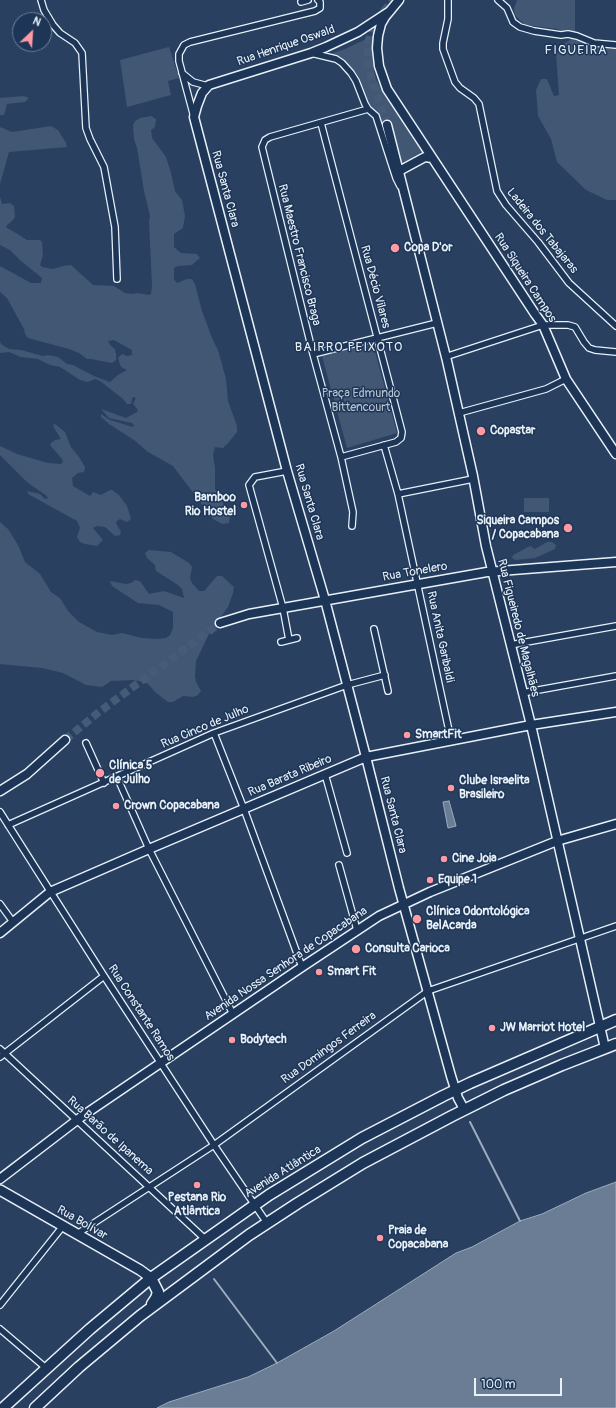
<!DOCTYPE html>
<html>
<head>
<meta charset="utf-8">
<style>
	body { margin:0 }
	#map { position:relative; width:616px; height:1408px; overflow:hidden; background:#294061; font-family:Pangolin,sans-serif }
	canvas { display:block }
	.north { position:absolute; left:12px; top:12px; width:40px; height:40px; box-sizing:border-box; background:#1d3557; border:1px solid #6e8097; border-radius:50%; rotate:25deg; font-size:11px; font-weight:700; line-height:16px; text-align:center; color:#e8f1f8 }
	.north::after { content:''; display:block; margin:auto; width:14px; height:18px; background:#ff9aa2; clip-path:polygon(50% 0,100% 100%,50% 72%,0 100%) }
	.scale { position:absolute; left:474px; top:1378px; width:88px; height:18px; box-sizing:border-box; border:2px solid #e8f1f8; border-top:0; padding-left:5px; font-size:12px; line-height:14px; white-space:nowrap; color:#e8f1f8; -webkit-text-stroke:3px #1d3557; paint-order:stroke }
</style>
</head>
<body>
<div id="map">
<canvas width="616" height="1408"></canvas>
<div class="north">N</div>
<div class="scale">100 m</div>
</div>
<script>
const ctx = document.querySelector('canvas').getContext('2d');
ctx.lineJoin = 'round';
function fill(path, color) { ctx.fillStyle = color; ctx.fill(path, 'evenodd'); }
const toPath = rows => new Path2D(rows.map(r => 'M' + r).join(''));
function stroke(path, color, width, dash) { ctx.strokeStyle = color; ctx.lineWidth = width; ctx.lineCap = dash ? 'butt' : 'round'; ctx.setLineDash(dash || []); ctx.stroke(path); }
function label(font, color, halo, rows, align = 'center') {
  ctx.font = font + ' Pangolin,sans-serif'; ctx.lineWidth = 3; ctx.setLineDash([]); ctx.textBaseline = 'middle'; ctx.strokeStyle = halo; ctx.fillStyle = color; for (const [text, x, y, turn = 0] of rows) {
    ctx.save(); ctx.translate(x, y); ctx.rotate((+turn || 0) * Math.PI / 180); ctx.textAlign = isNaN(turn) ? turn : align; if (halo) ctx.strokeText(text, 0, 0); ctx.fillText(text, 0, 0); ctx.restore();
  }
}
const green = toPath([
	[517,0,575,0,575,31,579,36,586,43,616,48,616,200,607,200,586,190,557,162,551,139,538,116,536,90,541,79,547,79,554,96,559,95,556,54,561,46,571,39,569,34,557,29,525,25,515,15,514,9],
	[368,38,374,41,374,72,376,79,381,89,423,151,398,166,373,110,366,101,364,94,353,73,327,55,345,49],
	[169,47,179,78,168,81,171,95,127,107,120,60],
	[24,96,29,98,25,102,7,104,4,115,0,115,0,98],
	[151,116,156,119,155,127,151,130,152,138,166,157,171,173,175,191,182,200,185,216,183,228,174,234,174,247,181,253,197,254,200,258,192,265,178,266,174,268,174,279,177,283,187,279,192,279,195,284,202,311,212,338,218,350,226,379,228,401,237,426,237,432,229,442,223,448,215,447,213,455,215,468,215,489,230,515,229,523,222,524,213,519,173,466,148,452,134,440,109,424,101,417,101,414,110,420,133,427,134,425,132,423,109,418,101,409,126,418,137,412,138,410,133,404,136,398,133,397,132,399,131,404,127,404,123,399,100,381,95,379,88,382,80,380,60,367,50,365,38,359,21,357,9,352,0,353,0,341,1,344,9,349,21,350,43,356,48,355,58,357,67,364,73,365,94,376,110,382,118,375,127,370,121,367,118,358,122,354,127,356,132,355,132,350,114,340,108,341,111,346,115,349,116,354,116,360,112,363,91,359,87,359,79,353,69,349,28,338,25,334,24,329,7,298,0,292,0,266,31,283,41,283,42,278,21,261,10,250,0,245,0,197,2,204,10,203,14,206,15,217,12,221,6,226,7,228,16,233,27,240,40,240,42,242,43,255,40,265,42,267,53,269,63,266,71,265,93,285,114,286,125,293,133,294,138,293,149,295,151,294,152,286,149,221,150,216,144,191,137,148,134,139,133,125,135,121,140,118],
	[51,126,58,130,66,143,67,147,9,152,0,184,0,127,12,132],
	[373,344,397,433,347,448,322,356],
	[55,424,65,432,71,447,79,457,85,467,84,472,78,473,72,478,73,486,90,496,93,492,101,495,110,490,112,490,119,495,127,506,131,519,127,522,120,519,117,521,116,523,121,532,120,535,115,536,105,527,97,526,93,528,103,540,97,546,85,544,80,542,77,537,80,528,77,521,28,494,27,491,40,494,45,499,48,498,47,496,28,483,0,455,0,446,17,454,48,463,61,464,63,462,62,459,50,445,51,443,55,440,61,439,54,428,53,425],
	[524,498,549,498,549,512,524,512],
	[0,522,8,529,18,545,25,562,40,574,51,592,60,598,68,611,79,622,97,632,112,635,122,633,142,638,158,639,166,638,170,635,173,628,173,612,159,605,138,603,112,586,110,581,126,584,131,583,135,580,140,581,149,594,164,591,184,598,182,589,178,585,156,571,155,565,147,558,145,553,149,550,171,552,189,563,192,567,190,578,192,583,199,591,204,591,217,576,222,576,234,587,233,593,228,607,210,632,196,661,195,676,196,682,201,691,198,695,193,697,183,696,173,702,168,702,155,692,148,684,143,682,133,680,111,681,102,687,86,685,63,673,42,668,0,664],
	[547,542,552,542,556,545,555,549,535,558,515,560,512,558,513,555,530,546,535,549]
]);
const water = toPath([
	[449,801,456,826,448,828,443,802,449,801],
	[616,1182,616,1408,157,1408,169,1402,248,1377,277,1363,334,1331,456,1253,472,1247,520,1221,542,1214,586,1193,616,1182]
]);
const stream = toPath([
	[470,1122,520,1221],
	[214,1279,277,1363]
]);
const secondaryTunnel = toPath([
	[387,125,371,77,368,63,368,47,370,35,374,25,381,15,393,0],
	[65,740,99,712,220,623]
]);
const street = toPath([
	[41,0,44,10,53,25,60,33,75,43,82,53,86,128,90,139,104,167,115,227,117,279],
	[448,0,448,19,443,43,443,49,455,82,460,88,474,98,479,104,497,191,506,205,538,242,569,283,616,326],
	[498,0,507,8,513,22,520,27,534,31,561,35,568,34,577,36,594,43,616,45],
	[301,2,308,0],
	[311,53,336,59,342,63,351,73,356,81,365,104,368,109,376,116,396,178,400,186],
	[182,73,193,82,208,86],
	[194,117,179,61,179,54,184,45,190,42,315,11,320,8,320,2,318,0],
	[321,123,402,432,401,438,396,442,341,457],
	[313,354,437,323],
	[445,357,543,325,568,325,575,327,584,342,589,348,595,350,616,352],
	[459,413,546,389,566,379],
	[384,445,398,494,451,740],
	[287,471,255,477,249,485,252,496,283,608,289,640],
	[398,494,473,479],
	[352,526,353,512,341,457,313,354,262,147,265,140,270,137,368,109],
	[374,629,388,691],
	[281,642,297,638],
	[510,645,616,626],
	[522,693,616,676],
	[214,733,244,809,302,967],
	[86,743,104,783],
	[325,774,347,853],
	[117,777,149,849,233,1014],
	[0,812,104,976,214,1145,267,1223],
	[8,825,214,733,347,685,385,675],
	[339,865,357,930],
	[0,904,13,922],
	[0,1049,205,1239],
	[0,1057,104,976],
	[77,1234,214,1145,428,991,616,926],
	[0,1305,63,1226],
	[0,1329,46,1368]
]);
const secondary = toPath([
	[399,0,385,17,381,24,378,36,377,48,379,66,387,89,535,314,543,325,566,379,616,454],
	[390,11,358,32,326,47,311,53,209,85,202,93,197,106,194,117,287,471,325,600,366,757,399,888,451,1076,458,1098,464,1109],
	[387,125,447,361,473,476,486,546,531,725,605,1048],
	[399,173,401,170,425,157,432,158],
	[220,623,249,614,487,572,616,562],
	[0,791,27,774,65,740],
	[0,933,50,892,149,849,366,757,531,725,616,712],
	[0,1179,81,1117,302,967,379,916,430,892,557,841,616,824]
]);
const primary = toPath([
	[0,1190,140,1270,151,1278]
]);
const highway = toPath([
	[151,1278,158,1292,156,1298,152,1304],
	[3,1408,90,1329,151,1278,269,1195,362,1138,443,1096,470,1083,616,1020],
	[35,1408,79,1367,140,1316,249,1235,298,1203,363,1163,452,1116,504,1090,562,1065,616,1044]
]);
const markers = [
	[395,248,5,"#ff9aa2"],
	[481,431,5,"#ff9aa2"],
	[244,505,4,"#ff9aa2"],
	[568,528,5,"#ff9aa2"],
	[407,735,4,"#ff9aa2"],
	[100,773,5,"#ff9aa2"],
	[451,788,4,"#ff9aa2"],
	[116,806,4,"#ff9aa2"],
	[444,859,4,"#ff9aa2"],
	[430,880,4,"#ff9aa2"],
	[417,919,5,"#ff9aa2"],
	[356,949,5,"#ff9aa2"],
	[319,972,4,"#ff9aa2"],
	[492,1028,4,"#ff9aa2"],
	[232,1040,4,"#ff9aa2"],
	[197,1185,4,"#ff9aa2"],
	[380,1238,4,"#ff9aa2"]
];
const streetNames = [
	["Rua Henrique Oswald",286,46,-19],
	["Rua Santa Clara",225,189,75],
	["Ladeira dos Tabajaras",542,231,51],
	["Rua Maestro Francisco Braga",299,255,76],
	["Rua Siqueira Campos",525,278,57],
	["Rua Décio Vilares",375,287,75],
	["Rua Santa Clara",309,502,74],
	["Rua Tonelero",415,572,-10],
	["Rua Figueiredo de Magalhães",518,628,76],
	["Rua Anita Garibaldi",440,637,78],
	["Rua Cinco de Julho",205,727,-23],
	["Rua Barata Ribeiro",290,776,-23],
	["Rua Santa Clara",393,815,76],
	["Avenida Nossa Senhora de Copacabana",286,964,-34],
	["Rua Constante Ramos",141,1013,57],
	["Rua Domingos Ferreira",329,1048,-36],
	["Rua Barão de Ipanema",110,1136,42],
	["Avenida Atlântica",283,1172,-32],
	["Rua Bolívar",82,1223,30]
];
const poiNames = [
	["Copa D'or",404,248],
	["Copastar",490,431],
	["Bamboo",236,498,"right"],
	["Rio Hostel",236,512,"right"],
	["Siqueira Campos",559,521,"right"],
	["/ Copacabana",559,535,"right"],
	["SmartFit",415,735],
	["Clínica 5",109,766],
	["de Julho",109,780],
	["Clube Israelita",459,781],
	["Brasileiro",459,795],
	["Crown Copacabana",124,806],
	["Cine Joia",452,859],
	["Equipe 1",438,880],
	["Clínica Odontológica",426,912],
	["BelAcarda",426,926],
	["Consulta Carioca",365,949],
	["Smart Fit",327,972],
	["JW Marriot Hotel",500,1028],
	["Bodytech",240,1040],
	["Pestana Rio",197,1198,"center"],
	["Atlântica",197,1212,"center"],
	["Praia de",388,1231],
	["Copacabana",388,1245]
];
const parkNames = [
	["Praça Edmundo",361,394],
	["Bittencourt",361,408]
];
const neighbourhoodNames = [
	["FIGUEIRA",576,51],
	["BAIRRO PEIXOTO",349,348]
];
fill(green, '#415774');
fill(water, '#6b7c95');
stroke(water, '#9dabbd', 1);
stroke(stream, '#9dabbd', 2);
stroke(secondaryTunnel, '#465b78', 8, [8, 4]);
stroke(street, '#e8f1f8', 8);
stroke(secondary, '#e8f1f8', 11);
stroke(primary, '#e8f1f8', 12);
stroke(highway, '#e8f1f8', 13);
stroke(street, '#1d3557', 5.5);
stroke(secondary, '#1d3557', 8);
stroke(primary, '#1d3557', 9);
stroke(highway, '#1d3557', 10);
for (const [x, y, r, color] of markers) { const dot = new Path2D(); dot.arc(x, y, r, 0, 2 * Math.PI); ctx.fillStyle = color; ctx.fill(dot); stroke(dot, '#1d3557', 1.5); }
label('12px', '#e8f1f8', '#1d3557', streetNames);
label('bold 12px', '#e8f1f8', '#1d3557', poiNames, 'left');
label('12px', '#b6c3d0', '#1d3557', parkNames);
ctx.letterSpacing = '1px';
label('13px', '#e8f1f8', '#1d3557', neighbourhoodNames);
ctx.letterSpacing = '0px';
</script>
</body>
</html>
